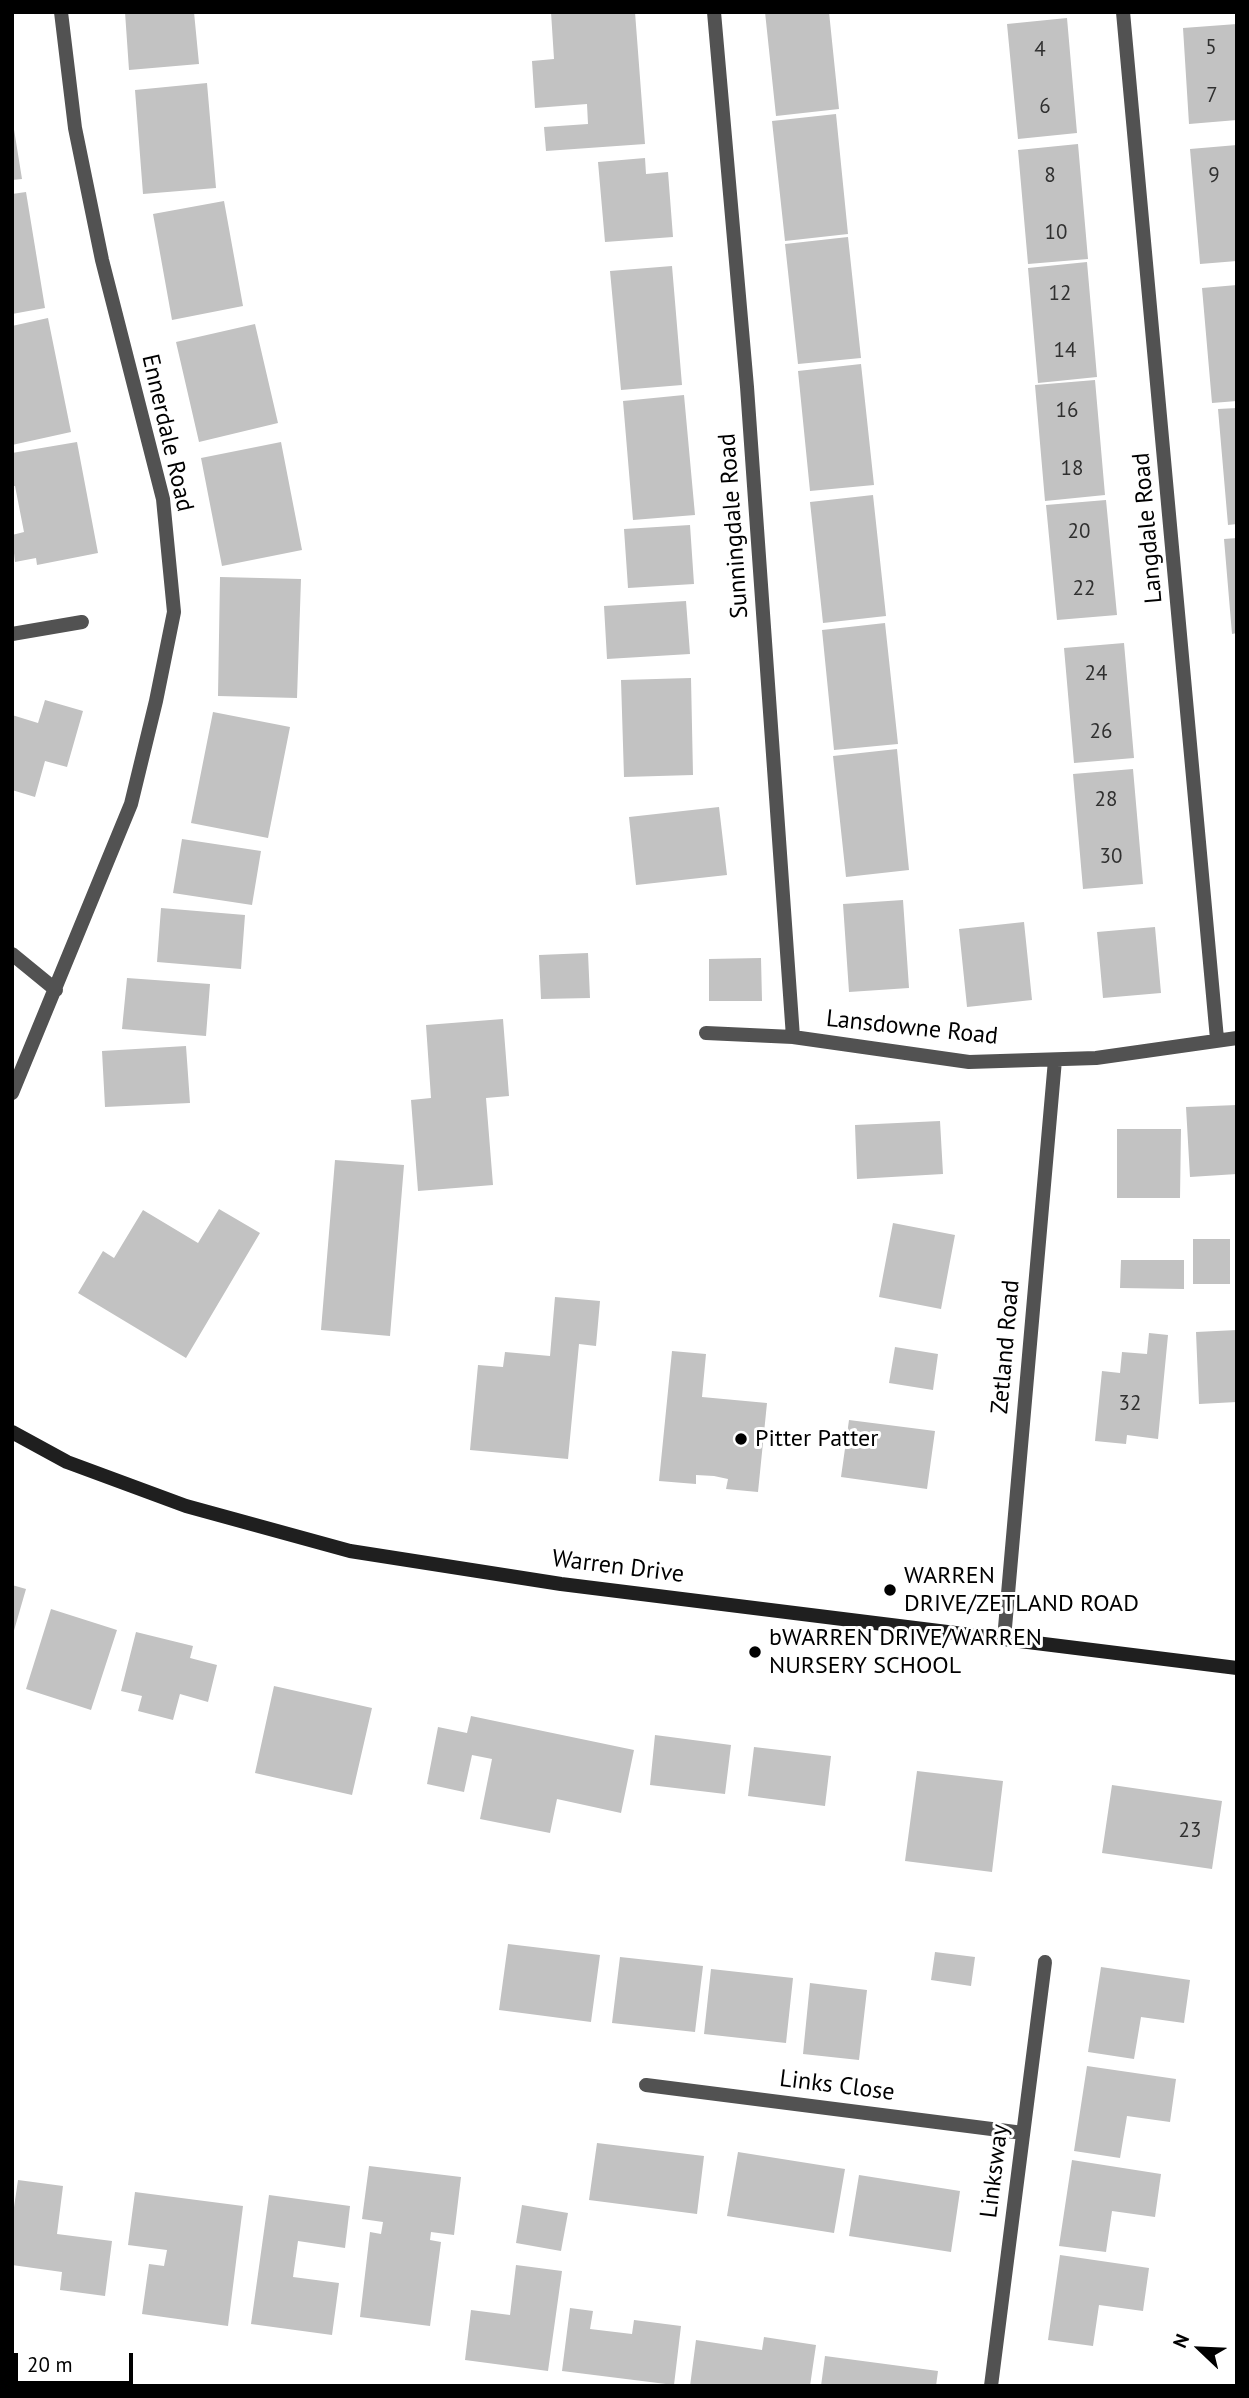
<!DOCTYPE html>
<html>
<head>
<meta charset="utf-8">
<style>
	body { margin:0 }
	#map { position:relative; width:1249px; height:2398px; overflow:hidden; background:#fff; font-family:"PT Sans",sans-serif }
	canvas { display:block }
	.frame { position:absolute; inset:0; border:14px solid #000; pointer-events:none }
	.north { position:absolute; left:1165px; top:2314px; width:70px; height:70px; -webkit-text-stroke:5px #fff; paint-order:stroke; rotate:293deg; font-size:19px; font-weight:700; line-height:28px; text-align:center; color:#000 }
	.north::after { content:''; display:block; margin:auto; width:24px; height:32px; background:#000; clip-path:polygon(50% 0,100% 100%,50% 72%,0 100%) }
	.scale { position:absolute; left:14px; top:2353px; width:119px; height:32px; box-sizing:border-box; border:4px solid #000; border-top:0; padding-left:9px; font-size:21px; line-height:24px; white-space:nowrap; color:#000; -webkit-text-stroke:5px #fff; paint-order:stroke }
</style>
</head>
<body>
<div id="map">
<canvas width="1249" height="2398"></canvas>
<div class="frame"></div>
<div class="north">N</div>
<div class="scale">20 m</div>
</div>
<script>
const ctx = document.querySelector('canvas').getContext('2d');
ctx.lineJoin = 'round';
function fill(path, color) { ctx.fillStyle = color; ctx.fill(path, 'evenodd'); }
const toPath = rows => new Path2D(rows.map(r => 'M' + r).join(''));
function stroke(path, color, width, dash) { ctx.strokeStyle = color; ctx.lineWidth = width; ctx.lineCap = dash ? 'butt' : 'round'; ctx.setLineDash(dash || []); ctx.stroke(path); }
function label(font, color, halo, rows, align = 'center') {
  ctx.font = font + ' "PT Sans",sans-serif'; ctx.lineWidth = 6; ctx.setLineDash([]); ctx.textBaseline = 'middle'; ctx.strokeStyle = halo; ctx.fillStyle = color; for (const [text, x, y, turn = 0] of rows) {
    ctx.save(); ctx.translate(x, y); ctx.rotate((+turn || 0) * Math.PI / 180); ctx.textAlign = isNaN(turn) ? turn : align; if (halo) ctx.strokeText(text, 0, 0); ctx.fillText(text, 0, 0); ctx.restore();
  }
}
const building = toPath([
	[125,12,194,12,199,64,129,70],
	[551,12,635,12,645,144,546,151,544,127,588,124,587,104,535,108,532,61,554,59],
	[765,12,829,12,839,109,776,116],
	[1067,18,1077,133,1018,139,1007,24],
	[1237,24,1237,120,1189,124,1183,28],
	[207,83,216,188,143,194,135,90],
	[836,114,848,234,785,241,772,121],
	[12,117,22,179,12,180],
	[1078,144,1088,259,1028,264,1018,150],
	[1237,145,1237,261,1200,264,1190,149],
	[645,158,646,174,668,172,673,237,605,242,598,162],
	[26,192,45,308,12,314,12,194],
	[224,201,243,306,172,320,153,214],
	[848,237,861,358,798,364,785,244],
	[1087,262,1097,377,1038,383,1028,268],
	[672,266,682,385,621,390,610,271],
	[1237,285,1237,401,1212,403,1202,288],
	[48,318,71,432,12,445,12,326],
	[255,324,278,423,199,442,176,342],
	[861,364,874,485,810,491,798,371],
	[1095,380,1105,495,1045,501,1035,385],
	[684,395,695,515,633,520,623,401],
	[1237,408,1237,524,1228,525,1218,409],
	[77,442,98,553,37,565,36,558,15,562,12,535,24,532,15,486,12,486,12,453],
	[281,442,302,550,222,566,201,458],
	[873,495,886,616,823,623,810,502],
	[1106,500,1117,615,1057,620,1046,505],
	[690,525,694,584,628,588,624,529],
	[1237,538,1237,633,1232,634,1224,539],
	[220,577,301,579,297,698,218,696],
	[686,601,690,654,607,659,604,606],
	[885,623,898,744,834,750,822,630],
	[1124,643,1134,758,1074,763,1064,648],
	[691,678,693,775,624,777,621,680],
	[45,700,83,711,67,767,45,761,35,797,12,790,12,715,38,723],
	[213,712,290,727,268,838,191,823],
	[897,749,909,870,846,877,833,756],
	[1133,769,1143,884,1083,889,1073,774],
	[719,807,727,875,636,885,629,817],
	[182,839,261,851,252,905,173,893],
	[903,900,909,988,849,992,843,904],
	[161,908,245,915,241,969,157,962],
	[1024,922,1032,1000,967,1007,959,929],
	[1155,927,1161,993,1103,998,1097,932],
	[588,953,590,998,541,999,539,955],
	[761,958,762,1001,709,1001,709,959],
	[127,978,210,984,206,1036,122,1029],
	[503,1019,509,1096,486,1098,493,1185,418,1191,411,1100,431,1098,426,1025],
	[186,1046,190,1103,105,1107,102,1051],
	[1237,1105,1237,1174,1190,1177,1186,1107],
	[940,1121,943,1174,857,1179,855,1125],
	[1117,1129,1181,1129,1180,1198,1117,1198],
	[335,1160,404,1165,390,1336,321,1330],
	[219,1209,260,1233,186,1358,78,1293,103,1251,114,1258,143,1210,198,1243],
	[893,1223,955,1235,941,1309,879,1297],
	[1193,1239,1230,1239,1230,1284,1193,1284],
	[1121,1260,1184,1260,1184,1289,1120,1288],
	[555,1297,600,1301,596,1346,579,1344,568,1459,470,1450,478,1365,503,1367,505,1352,550,1356],
	[1237,1330,1237,1402,1199,1404,1196,1332],
	[1149,1333,1168,1335,1158,1439,1127,1435,1126,1444,1095,1441,1102,1371,1120,1373,1122,1352,1147,1354],
	[895,1347,938,1354,933,1390,889,1383],
	[672,1351,706,1354,702,1397,767,1403,758,1492,726,1489,728,1479,714,1476,696,1475,696,1484,659,1481],
	[849,1420,935,1431,927,1489,841,1477],
	[12,1585,26,1589,13,1634,12,1634],
	[51,1609,117,1630,91,1710,26,1689],
	[136,1632,193,1646,190,1658,217,1665,208,1702,180,1694,173,1720,138,1711,142,1696,121,1691],
	[274,1686,372,1708,352,1795,255,1773],
	[471,1716,634,1750,621,1813,557,1799,550,1833,480,1819,492,1759,472,1755,464,1792,427,1784,438,1727,467,1733],
	[655,1735,731,1745,725,1794,650,1785],
	[754,1747,831,1756,825,1806,748,1796],
	[917,1771,1003,1781,992,1872,905,1861],
	[1112,1785,1222,1801,1212,1869,1102,1853],
	[508,1944,600,1955,591,2022,499,2010],
	[935,1952,975,1957,971,1986,931,1980],
	[620,1957,703,1966,695,2032,612,2023],
	[1101,1967,1190,1980,1184,2023,1141,2017,1134,2059,1088,2052],
	[711,1969,793,1978,786,2043,704,2034],
	[810,1983,867,1990,859,2060,803,2054],
	[1087,2066,1176,2079,1170,2122,1127,2116,1120,2158,1074,2151],
	[597,2143,704,2156,697,2214,589,2200],
	[738,2152,845,2169,834,2233,727,2216],
	[1072,2160,1161,2174,1155,2217,1112,2211,1106,2252,1059,2246],
	[369,2166,461,2177,454,2235,431,2232,430,2240,441,2242,430,2326,360,2317,370,2232,381,2234,383,2222,362,2219],
	[859,2175,960,2191,951,2252,849,2236],
	[18,2180,63,2186,57,2234,112,2241,105,2296,60,2290,62,2272,12,2265,12,2221],
	[135,2192,243,2206,228,2326,142,2314,149,2264,164,2266,167,2250,128,2245],
	[269,2195,350,2206,345,2248,298,2241,293,2277,339,2283,332,2335,251,2324],
	[522,2205,568,2213,561,2251,516,2243],
	[1060,2255,1149,2268,1143,2311,1099,2305,1093,2346,1048,2340],
	[516,2265,562,2271,548,2371,465,2360,471,2310,510,2315],
	[570,2308,593,2311,590,2329,632,2334,634,2320,681,2326,674,2385,562,2371],
	[764,2337,816,2345,810,2386,690,2386,696,2340,762,2350],
	[825,2356,938,2371,936,2386,821,2386]
]);
const lane = toPath([
	[12,634,82,622]
]);
const street = toPath([
	[714,12,747,387,793,1037],
	[1123,12,1217,1039],
	[12,954,56,990],
	[706,1033,793,1037,969,1062,1096,1058,1237,1038],
	[12,1093,131,804,156,701,174,612,163,499,102,260,75,128,61,12],
	[1004,1639,1055,1060],
	[646,2085,1023,2133],
	[991,2386,1045,1962]
]);
const secondary = toPath([
	[12,1432,67,1462,186,1506,350,1551,561,1584,1237,1668]
]);
const markers = [
	[741,1439,7,"#000"],
	[890,1590,7,"#000"],
	[755,1652,7,"#000"]
];
const numberNames = [
	["5",1211,48],
	["4",1040,50],
	["7",1212,96],
	["6",1045,107],
	["8",1050,176],
	["9",1214,176],
	["10",1056,233],
	["12",1060,294],
	["14",1065,351],
	["16",1067,411],
	["18",1072,469],
	["20",1079,532],
	["22",1084,589],
	["24",1096,674],
	["26",1101,732],
	["28",1106,800],
	["30",1111,857],
	["32",1130,1404],
	["23",1190,1831]
];
const streetNames = [
	["Ennerdale Road",167,433,77],
	["Sunningdale Road",734,526,-94],
	["Langdale Road",1148,528,-95],
	["Lansdowne Road",912,1028,6],
	["Zetland Road",1006,1347,-85],
	["Warren Drive",618,1567,7],
	["Links Close",837,2086,7],
	["Linksway",995,2171,-83]
];
const poiNames = [
	["Pitter Patter",755,1439],
	["WARREN",904,1576],
	["DRIVE/ZETLAND ROAD",904,1604],
	["bWARREN DRIVE/WARREN",769,1638],
	["NURSERY SCHOOL",769,1666]
];
fill(building, '#c2c2c2');
stroke(lane, '#525252', 14);
stroke(street, '#525252', 14);
stroke(secondary, '#1f1f1f', 14);
for (const [x, y, r, color] of markers) { const dot = new Path2D(); dot.arc(x, y, r, 0, 2 * Math.PI); ctx.fillStyle = color; ctx.fill(dot); stroke(dot, '#fff', 2.5); }
label('21px', '#303030', null, numberNames);
label('24px', '#000', '#fff', streetNames);
label('24px', '#000', '#fff', poiNames, 'left');
</script>
</body>
</html>
